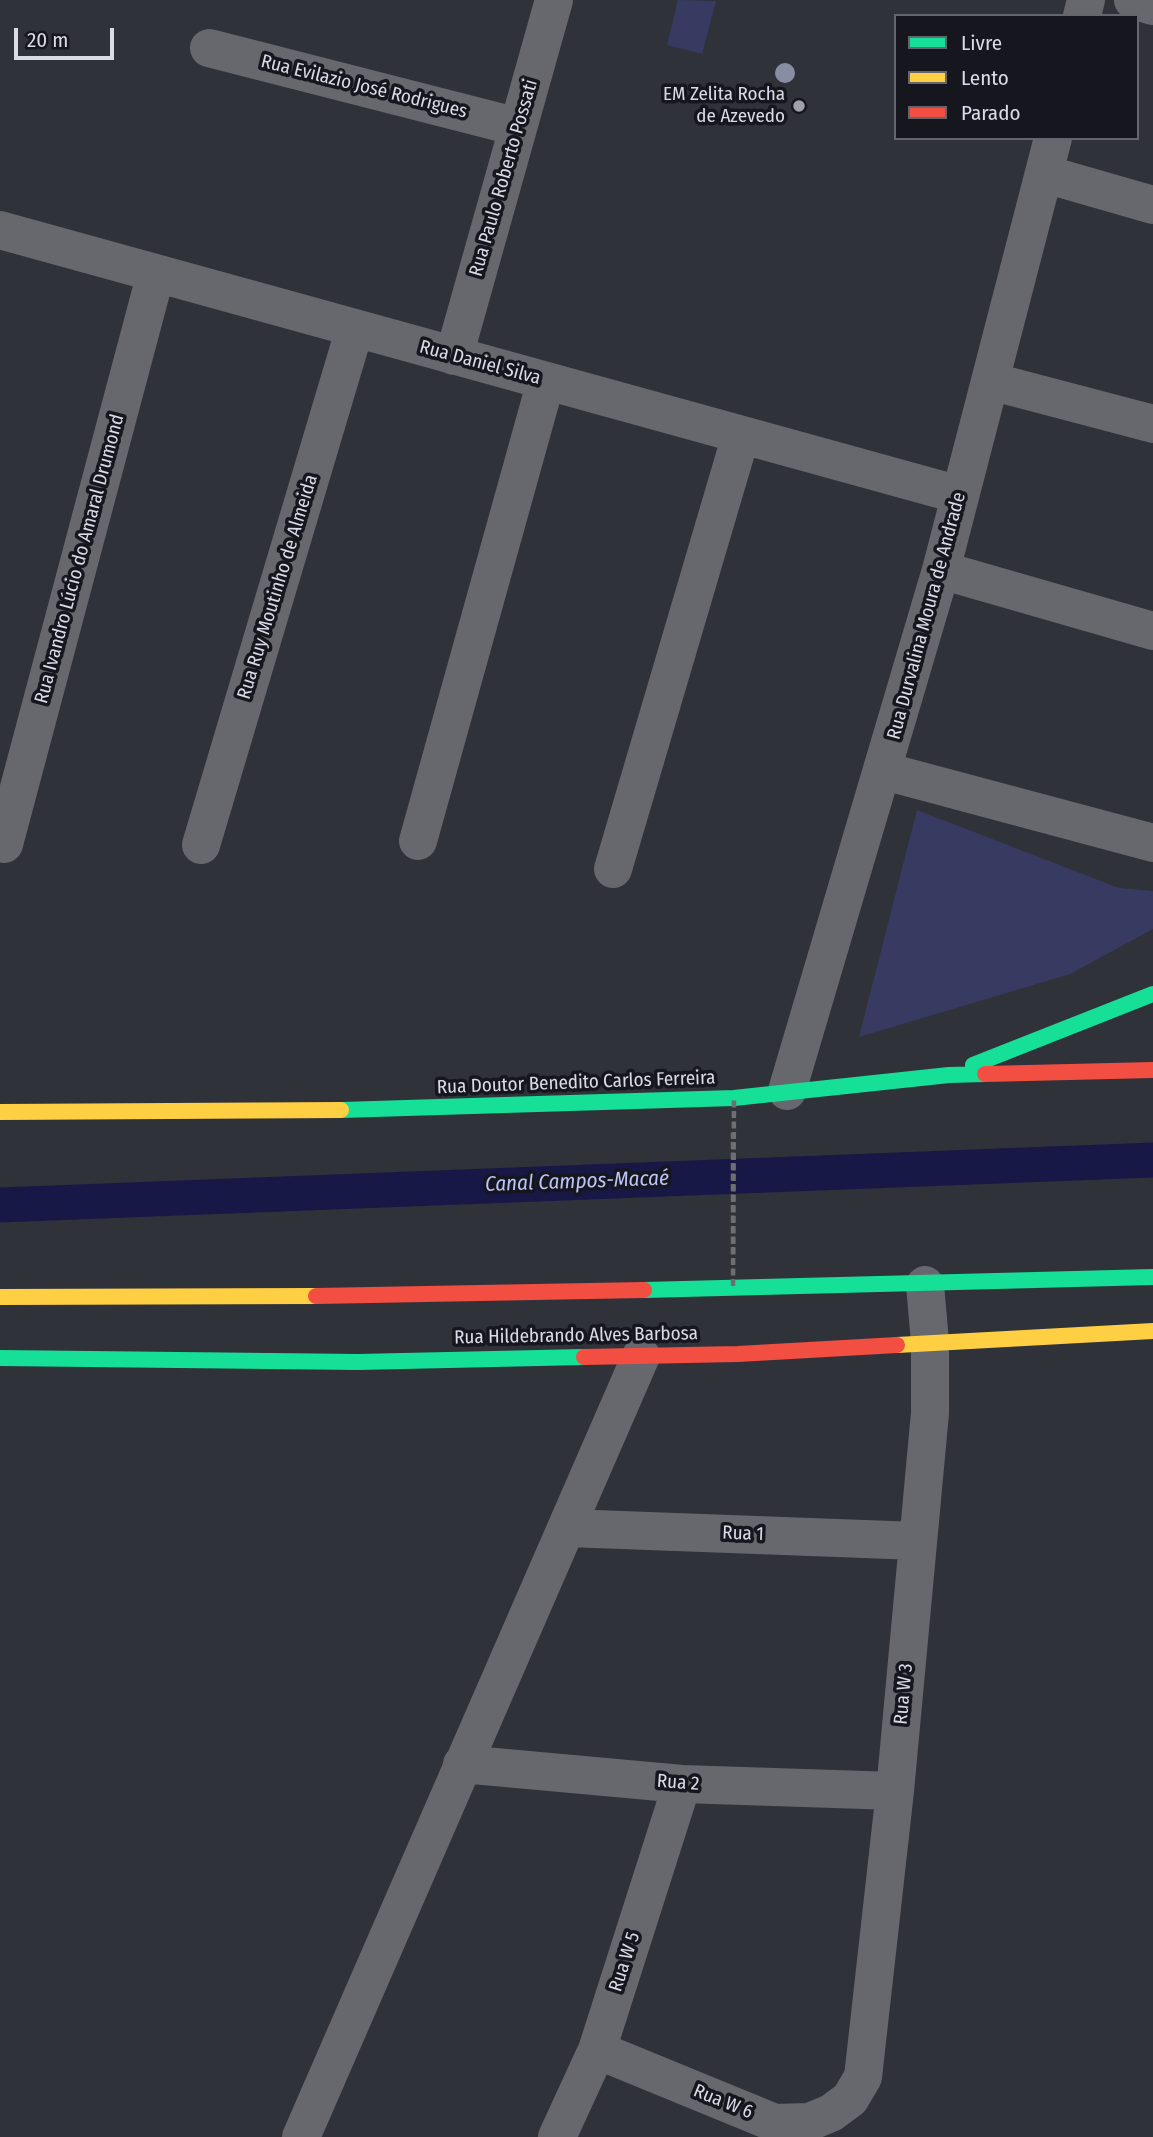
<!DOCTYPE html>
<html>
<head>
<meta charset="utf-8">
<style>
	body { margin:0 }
	#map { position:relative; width:1153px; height:2137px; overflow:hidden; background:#30323a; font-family:"Fira Sans Condensed",sans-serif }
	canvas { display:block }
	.legend { position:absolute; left:894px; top:14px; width:245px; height:126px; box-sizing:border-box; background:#16171e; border:2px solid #64656e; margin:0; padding:9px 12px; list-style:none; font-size:21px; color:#d9dbe6 }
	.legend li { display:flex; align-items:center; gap:14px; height:35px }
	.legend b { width:35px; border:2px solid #64656e }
	.scale { position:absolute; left:14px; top:28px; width:100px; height:32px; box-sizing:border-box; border:4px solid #d9dbe6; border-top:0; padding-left:9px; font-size:21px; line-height:24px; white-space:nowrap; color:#d9dbe6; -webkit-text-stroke:5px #16171e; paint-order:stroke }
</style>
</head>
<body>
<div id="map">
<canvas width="1153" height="2137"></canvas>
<ul class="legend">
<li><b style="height:9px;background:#16e098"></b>Livre</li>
<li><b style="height:9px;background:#ffcf43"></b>Lento</li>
<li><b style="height:9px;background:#f24e42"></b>Parado</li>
</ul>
<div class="scale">20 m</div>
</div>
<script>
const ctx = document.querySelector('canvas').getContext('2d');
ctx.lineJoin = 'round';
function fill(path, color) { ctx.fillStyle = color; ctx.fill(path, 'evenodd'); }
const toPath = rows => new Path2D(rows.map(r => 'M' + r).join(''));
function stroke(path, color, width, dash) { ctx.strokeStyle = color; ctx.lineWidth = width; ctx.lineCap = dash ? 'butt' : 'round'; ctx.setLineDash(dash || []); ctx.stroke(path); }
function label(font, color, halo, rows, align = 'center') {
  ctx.font = font + ' "Fira Sans Condensed",sans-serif'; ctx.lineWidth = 7; ctx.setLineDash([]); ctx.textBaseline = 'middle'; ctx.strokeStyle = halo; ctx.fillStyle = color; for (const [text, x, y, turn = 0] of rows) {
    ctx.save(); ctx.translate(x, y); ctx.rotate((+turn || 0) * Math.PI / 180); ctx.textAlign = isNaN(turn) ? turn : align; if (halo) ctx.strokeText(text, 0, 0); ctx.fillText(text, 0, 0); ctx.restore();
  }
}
const green = toPath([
	[678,0,716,1,702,54,667,45],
	[917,810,1119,888,1153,891,1153,929,1070,974,859,1037]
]);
const canal = toPath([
	[0,1205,1153,1160]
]);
const path = toPath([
	[733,1254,733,1133]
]);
const street = toPath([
	[1133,0,1153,6],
	[1082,16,1086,0],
	[209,48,518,127],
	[1045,174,1153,205],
	[0,230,960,495],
	[454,356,554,0],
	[990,381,1153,424],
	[941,570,1153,631],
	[884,771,1153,843],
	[418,841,546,381],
	[4,844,156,273],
	[201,845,355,328],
	[613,869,741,435],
	[787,1091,941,570,1053,138],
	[568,1528,918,1541],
	[462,1764,682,1784,895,1791],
	[597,2050,775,2123,809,2122,831,2113,850,2099,863,2077,895,1791,930,1413,930,1342,925,1285],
	[301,2137,641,1356],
	[557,2137,597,2050,682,1784]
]);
const fast = toPath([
	[973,1065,1153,994],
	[341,1110,734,1098,949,1075,985,1074],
	[644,1290,1153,1277],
	[0,1358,358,1362,584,1357]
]);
const slow = toPath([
	[0,1112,341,1110],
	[0,1297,316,1296],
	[897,1345,1153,1331]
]);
const jam = toPath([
	[985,1074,1153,1070],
	[316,1296,644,1290],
	[584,1357,738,1354,897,1345]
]);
const pathBridge = toPath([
	[733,1286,734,1098]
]);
const trees = [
	[785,73]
];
const markers = [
	[799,106,7,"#9ea0aa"]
];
const streetNames = [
	["Rua Evilazio José Rodrigues",364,87,14],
	["Rua Paulo Roberto Possati",504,178,-74],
	["Rua Daniel Silva",480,363,15],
	["Rua Ivandro Lúcio do Amaral Drumond",80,559,-75],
	["Rua Ruy Moutinho de Almeida",278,587,-73],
	["Rua Durvalina Moura de Andrade",927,616,-75],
	["Rua Doutor Benedito Carlos Ferreira",576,1083,-2],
	["Rua Hildebrando Alves Barbosa",576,1336,-1],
	["Rua 1",743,1534,2],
	["Rua W 3",904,1694,-85],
	["Rua 2",678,1783,4],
	["Rua W 5",625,1962,-72],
	["Rua W 6",723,2102,22]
];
const poiNames = [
	["EM Zelita Rocha",785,95],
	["de Azevedo",785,117]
];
const waterNames = [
	["Canal Campos-Macaé",577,1182,-2]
];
fill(green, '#373b61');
stroke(canal, '#181846', 35);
stroke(path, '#6e6f73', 4.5, [7, 3.5]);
stroke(street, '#67686d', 38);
stroke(fast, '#16e098', 16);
stroke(slow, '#ffcf43', 16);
stroke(jam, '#f24e42', 16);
stroke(pathBridge, '#6e6f73', 4.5, [7, 3.5]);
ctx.fillStyle = '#898da4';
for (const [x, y] of trees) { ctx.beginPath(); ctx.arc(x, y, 10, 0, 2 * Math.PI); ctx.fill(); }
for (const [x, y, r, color] of markers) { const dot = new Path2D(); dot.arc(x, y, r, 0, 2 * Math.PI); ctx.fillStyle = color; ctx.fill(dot); stroke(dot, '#16171e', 2.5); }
label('19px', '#d9dbe6', '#16171e', streetNames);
label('19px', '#d9dbe6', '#16171e', poiNames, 'right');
label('italic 21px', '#bcc4f8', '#16171e', waterNames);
</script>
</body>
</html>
